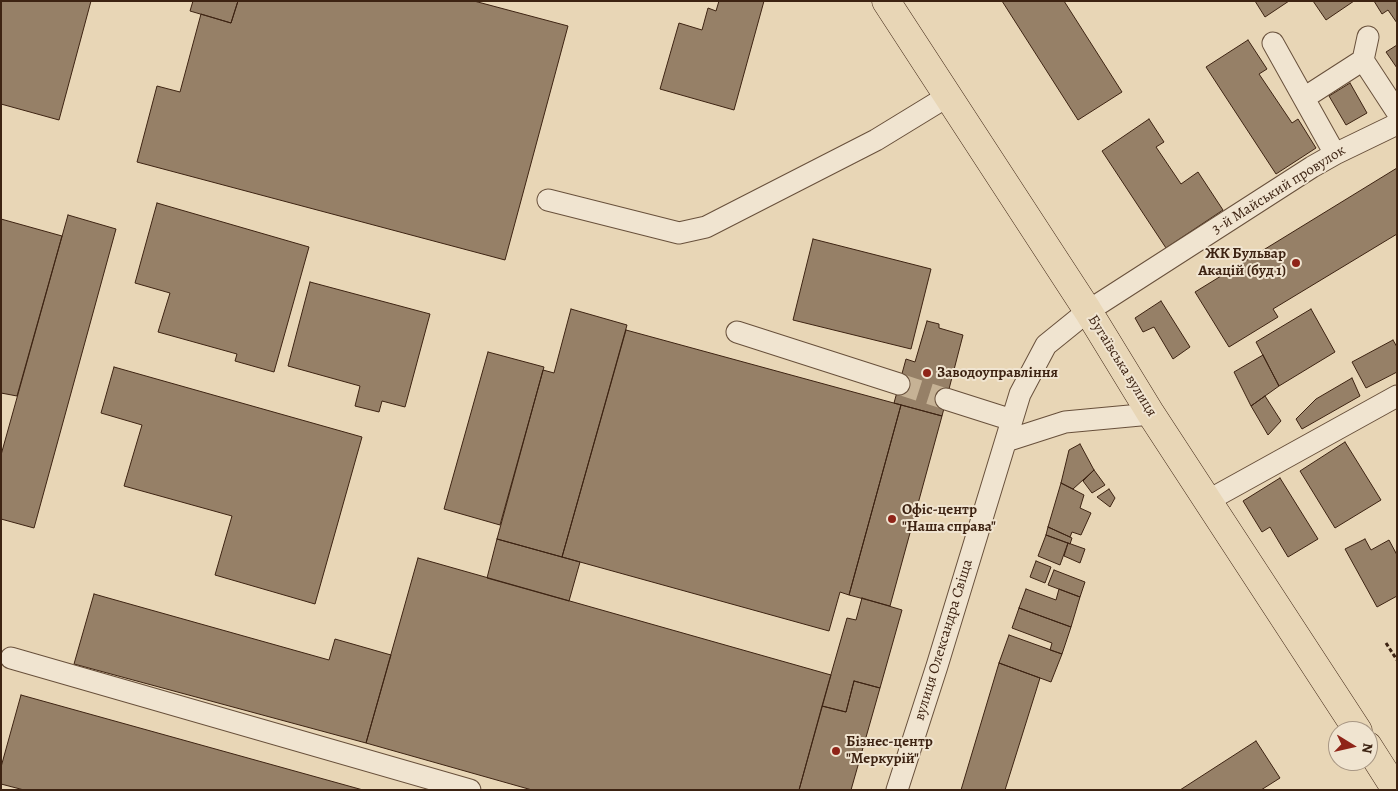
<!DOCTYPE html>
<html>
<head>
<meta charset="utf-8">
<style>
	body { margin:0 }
	#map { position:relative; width:1398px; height:791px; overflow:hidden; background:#e8d6b6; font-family:Alegreya,serif }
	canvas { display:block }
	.frame { position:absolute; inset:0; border:2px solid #3d2312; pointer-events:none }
	.north { position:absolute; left:1328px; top:721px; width:50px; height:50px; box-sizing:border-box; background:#f0e4d0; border:1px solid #a89784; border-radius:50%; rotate:99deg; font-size:14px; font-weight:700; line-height:20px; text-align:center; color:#3d2312 }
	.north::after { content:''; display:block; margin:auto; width:18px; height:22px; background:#8f2418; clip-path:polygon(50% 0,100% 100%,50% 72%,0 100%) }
</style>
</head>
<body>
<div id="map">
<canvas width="1398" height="791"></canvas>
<div class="frame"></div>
<div class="north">N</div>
</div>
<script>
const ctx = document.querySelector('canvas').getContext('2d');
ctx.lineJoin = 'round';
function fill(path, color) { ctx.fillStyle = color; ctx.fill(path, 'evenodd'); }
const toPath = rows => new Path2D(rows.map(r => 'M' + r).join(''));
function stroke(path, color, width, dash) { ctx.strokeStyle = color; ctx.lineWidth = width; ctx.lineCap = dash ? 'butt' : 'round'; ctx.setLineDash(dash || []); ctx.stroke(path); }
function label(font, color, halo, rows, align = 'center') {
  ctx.font = font + ' Alegreya,serif'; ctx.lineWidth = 4; ctx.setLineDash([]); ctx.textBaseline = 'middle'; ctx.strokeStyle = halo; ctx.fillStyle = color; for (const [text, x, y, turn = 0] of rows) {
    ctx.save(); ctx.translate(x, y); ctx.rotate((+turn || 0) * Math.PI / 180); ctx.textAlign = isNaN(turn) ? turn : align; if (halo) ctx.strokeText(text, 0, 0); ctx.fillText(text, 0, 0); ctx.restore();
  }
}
const building = toPath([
	[1,1,91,1,59,120,1,104,1,1],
	[193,1,238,1,231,23,190,11,193,1],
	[238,1,474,1,568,26,505,260,137,162,157,86,180,92,201,14,231,23,238,1],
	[719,1,764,1,734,110,660,89,679,23,702,30,708,8,716,11,719,1],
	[1002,1,1064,1,1122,92,1078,120,1002,1],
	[1255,1,1289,1,1265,17,1255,1],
	[1313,1,1354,1,1326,20,1313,1],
	[1374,1,1397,1,1397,23,1388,10,1382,14,1374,1],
	[1248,40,1267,69,1259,74,1292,123,1298,119,1316,148,1276,174,1206,67,1248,40],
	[1397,45,1397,68,1386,52,1397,45],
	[1350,83,1367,113,1346,125,1329,96,1350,83],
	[1149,119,1164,142,1156,147,1181,184,1198,172,1223,210,1166,248,1102,151,1149,119],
	[1397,168,1397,234,1273,309,1278,317,1229,347,1195,292,1397,168],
	[157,203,309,247,274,372,235,361,237,354,158,332,170,293,135,283,157,203],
	[68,215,116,229,34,528,1,519,1,455,68,215],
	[1,219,62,236,17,396,1,393,1,219],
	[813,239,931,269,911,349,793,320,813,239],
	[310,282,430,314,405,407,382,401,379,412,355,406,360,386,288,366,310,282],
	[1161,301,1190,347,1173,359,1154,327,1143,332,1135,318,1161,301],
	[571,309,627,325,562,557,497,539,543,370,554,373,571,309],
	[1311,309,1335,352,1279,386,1256,342,1311,309],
	[927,321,939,324,939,328,963,335,942,416,894,403,906,359,915,362,927,321],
	[626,330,901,405,849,595,840,592,829,631,562,557,626,330],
	[1393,340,1397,347,1397,372,1366,388,1352,362,1393,340],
	[488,352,544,367,500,525,444,509,488,352],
	[1263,355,1279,386,1251,406,1234,372,1263,355],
	[114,367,362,437,315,604,215,575,232,516,124,486,142,425,101,413,114,367],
	[1352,378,1360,396,1302,429,1296,419,1316,399,1352,378],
	[1265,396,1281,421,1268,435,1251,406,1265,396],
	[901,405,942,416,890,606,849,595,901,405],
	[1345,442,1381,500,1335,528,1300,471,1345,442],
	[1080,444,1094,470,1073,489,1061,483,1069,450,1080,444],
	[1094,470,1105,485,1092,493,1083,481,1094,470],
	[1280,478,1318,539,1288,557,1270,527,1262,532,1243,501,1280,478],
	[1061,483,1084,495,1080,508,1091,513,1081,535,1072,532,1070,537,1048,527,1061,483],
	[1109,489,1115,498,1110,507,1097,497,1109,489],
	[1048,527,1072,538,1070,544,1046,535,1048,527],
	[1046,535,1068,543,1060,565,1038,556,1046,535],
	[497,539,580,562,569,601,487,578,497,539],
	[1365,539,1371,550,1389,540,1397,555,1397,596,1377,607,1345,549,1365,539],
	[1068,543,1085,549,1080,563,1064,556,1068,543],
	[418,558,831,675,799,790,532,790,366,743,418,558],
	[1036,561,1051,567,1045,583,1030,577,1036,561],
	[1054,570,1085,582,1080,597,1048,585,1054,570],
	[1026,589,1056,600,1059,589,1080,597,1071,627,1019,608,1026,589],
	[94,594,329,660,335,639,391,655,366,743,74,664,94,594],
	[862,598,902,610,880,688,854,681,846,712,822,706,847,618,856,620,862,598],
	[1019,608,1071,627,1062,654,1050,650,1052,643,1012,628,1019,608],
	[1009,635,1062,654,1051,682,999,663,1009,635],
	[999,663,1040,678,1005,790,961,790,999,663],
	[854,681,880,688,851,790,799,790,822,706,846,712,854,681],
	[21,695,363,790,24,790,1,784,1,767,21,695],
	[1256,741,1280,778,1261,790,1180,790,1256,741]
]);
const minorTunnel = toPath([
	[899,384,946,399]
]);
const path = toPath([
	[1386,643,1397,660]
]);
const minor = toPath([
	[1368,37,1363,60,1397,112],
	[1273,43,1335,154],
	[1304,98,1363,60],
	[548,200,679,233,706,227,876,140,948,96],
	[737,332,899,384],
	[946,399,1012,420],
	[1006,441,1065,422,1151,414],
	[1209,500,1397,396],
	[11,658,470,790],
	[897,790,937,666,1020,394,1046,345,1088,311,1312,167,1335,154,1397,124]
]);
const major = toPath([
	[886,1,1088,311,1151,414,1358,731],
	[1368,746,1396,790]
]);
const markers = [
	[1296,263,5,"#8f2418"],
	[927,373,5,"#8f2418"],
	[892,519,5,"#8f2418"],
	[836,751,5,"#8f2418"]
];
const streetNames = [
	["3-й Майський провулок",1279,190,-32],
	["Бугаївська вулиця",1122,366,58],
	["вулиця Олександра Свіща",944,640,-73]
];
const poiNames = [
	["ЖК Бульвар",1286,254,"right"],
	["Акацій (буд 1)",1286,271,"right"],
	["Заводоуправління",937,373],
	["Офіс-центр",902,510],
	["\"Наша справа\"",902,527],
	["Бізнес-центр",846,742],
	["\"Меркурій\"",846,759]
];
fill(building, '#968067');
stroke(building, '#3d2312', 1);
stroke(minorTunnel, '#c6b295', 21, [21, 11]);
stroke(minor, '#68503b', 23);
stroke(major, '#3d2312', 29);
stroke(path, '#3d2312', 3, [4, 2.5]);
stroke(minor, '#f0e4d0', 21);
stroke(major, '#e8d6b6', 28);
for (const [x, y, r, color] of markers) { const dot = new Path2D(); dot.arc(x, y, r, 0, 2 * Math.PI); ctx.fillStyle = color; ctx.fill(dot); stroke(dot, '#f0e4d0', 2); }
label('15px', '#3d2312', '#f0e4d0', streetNames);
label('bold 15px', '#3d2312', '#f0e4d0', poiNames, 'left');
</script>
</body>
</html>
